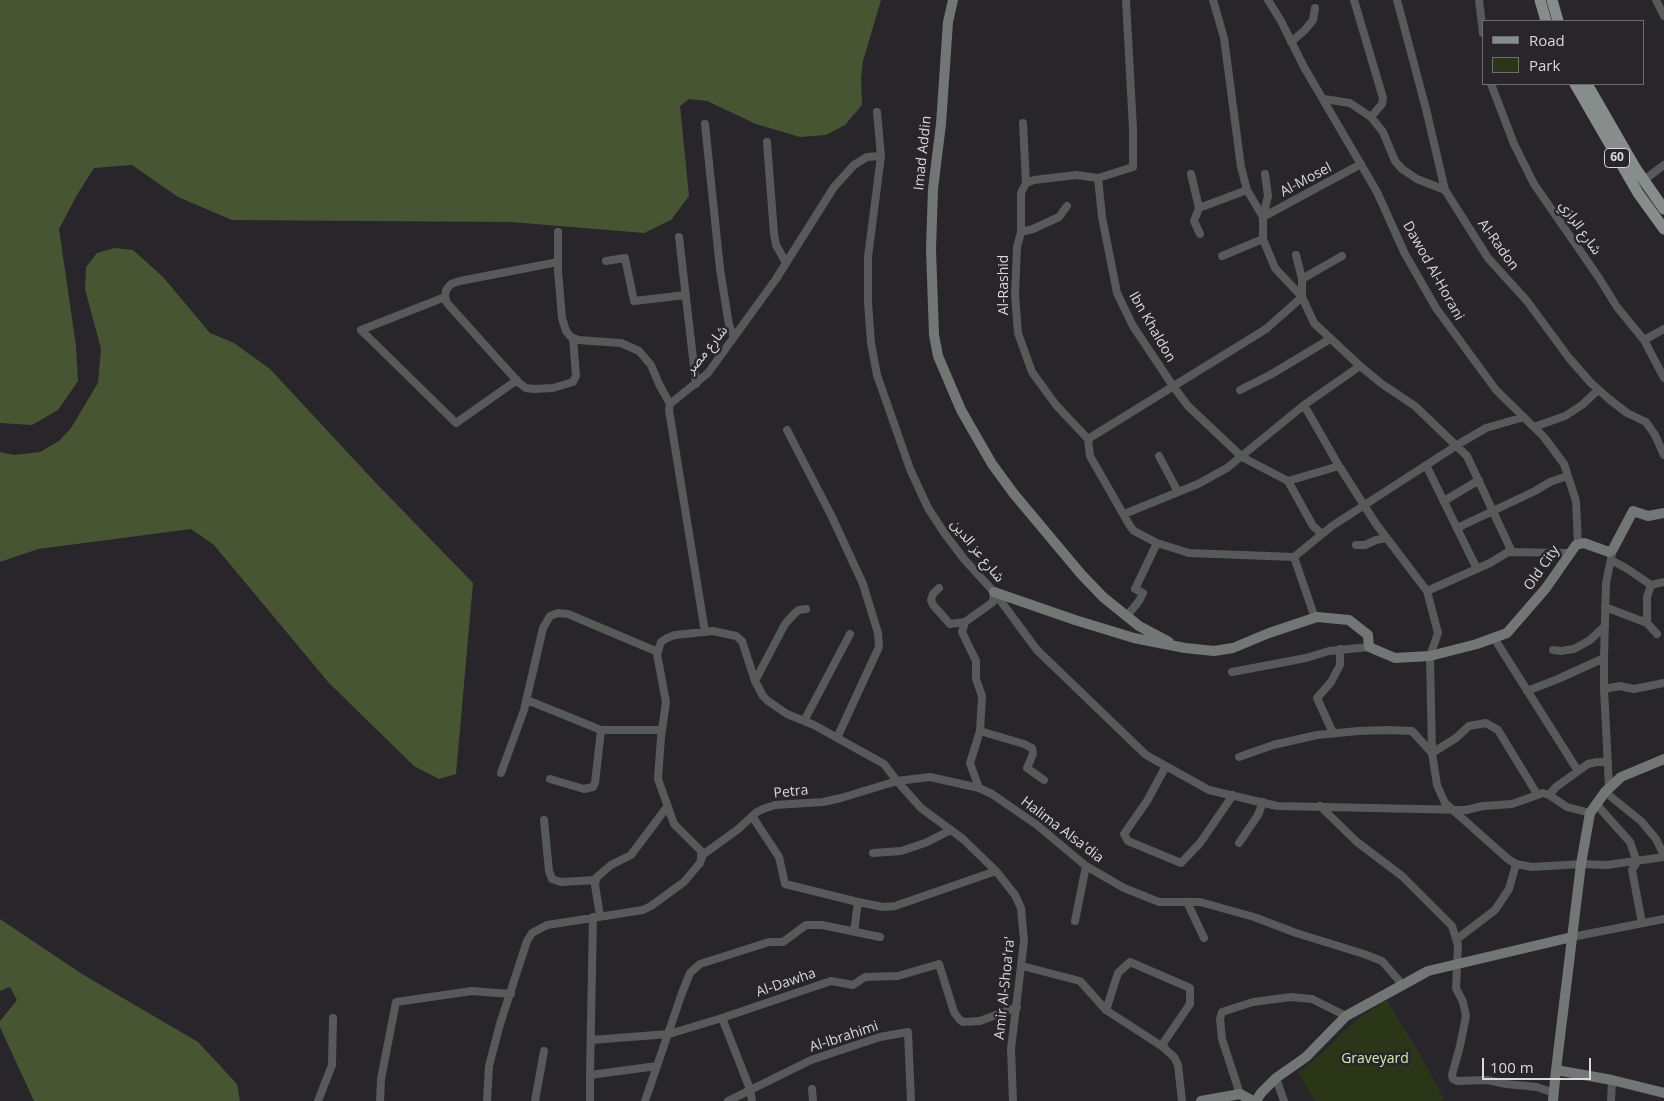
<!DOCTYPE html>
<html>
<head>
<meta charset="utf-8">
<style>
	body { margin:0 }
	#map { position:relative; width:1664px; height:1101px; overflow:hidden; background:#28262a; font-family:"Open Sans",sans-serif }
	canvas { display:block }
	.legend { position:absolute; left:1482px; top:20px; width:162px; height:65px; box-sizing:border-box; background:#28262a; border:1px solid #6f6d71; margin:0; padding:6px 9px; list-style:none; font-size:15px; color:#dad8db }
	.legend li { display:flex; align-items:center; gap:10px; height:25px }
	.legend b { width:25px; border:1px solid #6f6d71 }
	.scale { position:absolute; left:1482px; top:1058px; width:109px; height:22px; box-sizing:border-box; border:2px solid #dad8db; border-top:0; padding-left:6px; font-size:15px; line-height:18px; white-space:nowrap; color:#dad8db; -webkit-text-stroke:4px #28262a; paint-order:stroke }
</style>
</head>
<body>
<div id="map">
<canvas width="1664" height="1101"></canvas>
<ul class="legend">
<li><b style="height:6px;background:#878d8a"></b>Road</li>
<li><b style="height:14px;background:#2b3618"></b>Park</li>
</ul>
<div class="scale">100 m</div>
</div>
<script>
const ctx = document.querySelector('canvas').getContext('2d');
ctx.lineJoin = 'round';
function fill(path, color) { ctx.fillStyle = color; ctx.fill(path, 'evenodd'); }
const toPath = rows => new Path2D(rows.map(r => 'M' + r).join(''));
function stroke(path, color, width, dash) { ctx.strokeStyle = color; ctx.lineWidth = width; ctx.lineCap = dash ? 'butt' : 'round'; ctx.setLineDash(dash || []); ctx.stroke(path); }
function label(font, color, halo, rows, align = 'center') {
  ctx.font = font + ' "Open Sans","Noto Sans Arabic",sans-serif'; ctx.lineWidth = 5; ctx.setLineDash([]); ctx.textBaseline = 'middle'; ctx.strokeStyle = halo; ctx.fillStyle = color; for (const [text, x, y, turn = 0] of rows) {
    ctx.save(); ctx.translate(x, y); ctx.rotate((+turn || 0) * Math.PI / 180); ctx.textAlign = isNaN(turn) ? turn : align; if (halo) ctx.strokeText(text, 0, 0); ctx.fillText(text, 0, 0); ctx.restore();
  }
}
const green = toPath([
	[1387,1000,1424,1061,1444,1099,1440,1101,1315,1101,1298,1073,1320,1055,1355,1021]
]);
const forest = toPath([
	[0,0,881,0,863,61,861,78,862,105,845,125,826,135,800,137,756,124,707,101,689,99,680,106,689,196,671,220,644,233,511,222,232,220,178,197,132,165,94,168,77,195,59,229,76,346,78,381,58,410,32,425,0,423],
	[114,248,133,250,163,277,210,333,234,343,270,369,375,482,473,583,456,774,439,779,414,766,329,683,214,545,191,529,38,549,0,562,0,452,14,455,40,452,59,441,71,428,98,383,101,349,85,289,86,267,97,253],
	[0,919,82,974,198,1042,237,1084,240,1101,34,1101,0,1027,0,1021,17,1000,10,987,0,991]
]);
const street = toPath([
	[1126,0,1133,129,1133,167,1098,178,1102,217,1117,293,1133,326,1173,386,1188,406,1242,457,1288,481,1313,526,1322,534],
	[1213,0,1224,38,1241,167,1247,190,1263,217,1263,239,1275,268,1302,297,1314,323,1360,366,1382,384,1415,406,1467,456,1512,552],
	[1268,0,1281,21,1304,67,1377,192,1405,254,1436,308,1496,390,1544,437,1564,464,1576,501,1578,544],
	[1354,0,1383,98,1382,104,1371,117],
	[1397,0,1426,109,1445,190,1488,258,1527,301,1569,358,1591,383,1609,399,1627,413,1646,422,1655,435,1664,455],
	[1479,0,1483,33],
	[1656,0,1664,16],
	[1291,42,1305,30,1313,20,1315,8],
	[1491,84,1514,144,1534,184,1599,278,1617,307,1644,340,1664,378],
	[1324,99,1350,103,1371,117,1383,132,1395,161,1402,169,1417,179,1445,190],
	[877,112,881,156,868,257,868,303,871,343,877,375,910,469,928,508,945,534,964,559,994,592,1037,650,1146,755,1209,790,1277,806,1466,810,1483,806,1512,804,1543,793,1549,795,1567,807,1590,813],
	[1023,123,1026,183],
	[705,124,720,269,729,325,734,337],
	[767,142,774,234,776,245,786,263],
	[1191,174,1199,208,1247,190],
	[1644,180,1664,165],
	[1199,208,1194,221,1200,234],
	[1263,217,1361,164],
	[1263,217,1268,196,1265,174],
	[558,232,558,271,562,318,566,331,571,337,578,340,621,343,639,351,651,365,659,384,670,404],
	[1021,232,1033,229,1059,217,1067,206],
	[679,237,696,384],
	[1296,255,1302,279],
	[1222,256,1263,239],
	[606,261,625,258,634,301,686,295],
	[558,262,460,281,451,284,446,290,445,297,447,303,519,383,526,388,534,389,553,388,573,382,576,376,573,338],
	[445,297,361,330,456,423,517,380],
	[1644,340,1664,329],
	[1240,390,1270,375,1330,339],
	[1304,405,1339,466,1376,524,1427,591,1438,633,1430,656,1432,753,1437,785,1445,803,1508,859,1516,864,1532,867,1581,864,1607,865,1664,857],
	[1534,427,1565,416,1582,405,1598,390],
	[787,430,832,517,863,584,878,633,879,647,837,738],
	[1088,439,1056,405,1032,372,1018,333,1015,295,1017,247,1021,232,1021,193,1026,183,1034,180,1076,175,1098,178],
	[1088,439,1266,329,1302,297,1302,279,1342,256],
	[1088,439,1090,456,1130,526,1134,531,1157,543,1189,553,1294,557],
	[1159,456,1178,492],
	[1426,465,1477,569],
	[1288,481,1339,466],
	[1444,501,1479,480],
	[1124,514,1198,484,1227,468,1304,405,1360,366],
	[1457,528,1535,491,1550,482,1567,476],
	[1356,545,1365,545,1376,540,1387,538],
	[1611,560,1626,568,1651,585,1664,582],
	[939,588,933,594,931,600,933,605,950,624,965,622],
	[1427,591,1490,563,1508,552,1570,553],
	[1605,607,1647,623,1657,634],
	[1126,617,1139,601,1143,593,1135,589,1157,543],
	[1315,618,1294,557,1332,526,1462,442,1486,428,1524,417],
	[1647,623,1647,597,1651,585],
	[705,632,669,410,670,404,708,373,776,279,834,187,854,165,867,157,881,156],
	[1494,638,1578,771],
	[1553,650,1561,651,1574,649,1590,640,1605,626],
	[1232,672,1306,658,1329,651,1369,647],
	[755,681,785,624,795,613,799,610,806,609],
	[1604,689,1620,686,1634,689,1664,683],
	[1527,691,1558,679,1604,658],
	[527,700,601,730,662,730],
	[804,721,850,634],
	[980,731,1024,744,1032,748,1033,754,1027,768,1044,780],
	[1333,733,1317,698,1331,682,1340,665,1340,649],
	[1239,757,1273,745,1317,735,1358,731,1387,730,1412,731,1432,753,1456,738,1469,726,1486,723,1498,730,1537,794],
	[1166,766,1147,801,1124,834,1128,841,1181,863,1200,843,1233,795],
	[501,773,524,710,543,628,550,616,558,613,568,614,658,652],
	[550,779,584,789,593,787,595,783,601,730],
	[1609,787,1604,689,1604,658,1606,583,1613,549],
	[979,788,970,763,980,731,982,696,976,679,976,661,962,632,965,622,993,602,994,592],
	[1605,792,1641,821,1656,839,1664,855],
	[1549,795,1556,787,1588,764,1597,762,1608,762],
	[1597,805,1630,842,1637,862,1632,870,1642,923],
	[1320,806,1357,842,1402,876,1452,926,1458,945,1456,988,1463,1002,1466,1016,1460,1046,1452,1075,1453,1079,1457,1081,1487,1080,1506,1084,1537,1087,1554,1093],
	[752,816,779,857,785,884,858,902,883,907,895,906,996,871],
	[544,820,549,871,552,879,561,882,596,880],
	[1239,843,1258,815,1263,802],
	[873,853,901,851,925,843,951,830],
	[701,856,737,830,757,812,763,809,775,805,823,802,841,798,897,781,930,777,979,788,992,794,1037,825,1086,866,1124,888,1159,902,1200,902,1254,917,1296,933,1364,954,1382,961,1402,984],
	[1187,902,1204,938],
	[600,916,595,885,596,878,611,865,631,855,667,807],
	[1075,921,1086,866],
	[854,932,858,902],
	[1572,937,1664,919],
	[1457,939,1495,910,1509,889,1516,864],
	[1022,966,1080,981,1106,1010,1163,1047,1174,1057,1178,1065,1182,1101],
	[1106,1010,1118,973,1130,962,1190,988,1190,1004,1164,1042,1163,1047],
	[722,1018,750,1089,752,1101],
	[591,1040,669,1034,722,1018,831,981,853,985,865,977,898,976,939,964,954,1012,959,1019,963,1022,980,1021,1017,1007],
	[590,1075,657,1066],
	[1276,1078,1284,1101],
	[812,1089,813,1101],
	[1240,1094,1222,1039,1220,1019,1222,1012,1253,1002,1291,997,1312,999,1346,1016],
	[318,1101,332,1065,333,1018],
	[380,1101,381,1079,396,1002,472,991,511,994],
	[487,1101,489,1066,500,1024,527,941,532,933,547,925,643,910,651,906,684,882,700,863,702,857,701,851,674,824,658,779,661,737,666,702,657,654,661,642,667,638,675,635,713,631,736,636,742,641,755,681,763,696,768,701,787,714,814,725,884,764,897,781,921,808,963,839,996,871,1015,895,1021,908,1024,941,1011,1049,1013,1101],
	[535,1101,544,1051],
	[590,1101,590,1075,593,917],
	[645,1101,682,993,690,973,700,964,769,942,783,942,806,925,822,925,880,937],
	[728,1101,811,1060,880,1037,908,1032,911,1101],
	[1611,1101,1612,1080]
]);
const secondary = toPath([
	[953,0,948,22,941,124,933,189,931,249,934,335,938,356,961,410,992,464,1014,494,1081,574,1103,597,1139,626,1169,642],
	[994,592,1075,620,1134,638,1185,648,1214,651,1233,648,1269,633,1317,617,1349,620,1368,635,1369,647,1395,658,1430,656,1477,644,1507,633,1546,588,1576,545,1584,543,1609,552,1613,549,1633,511,1648,516,1664,513],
	[1556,1070,1612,1080,1664,1093],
	[1201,1101,1240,1094,1253,1101],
	[1256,1101,1261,1093,1276,1078,1306,1057,1346,1016,1428,971,1572,937],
	[1553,1101,1556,1070,1581,864,1590,813,1605,792,1621,777,1664,759]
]);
const primary = toPath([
	[1540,0,1546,21],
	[1552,0,1558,21],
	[1575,84,1638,193,1664,229],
	[1587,84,1636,169,1664,209]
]);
const shields = [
	[1617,158,25]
];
const shieldNames = [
	["60",1617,158]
];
const streetNames = [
	["Imad Addin",923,153,-84],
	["Al-Mosel",1306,180,-28],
	["شارع الرازي",1580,228,55],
	["Al-Radon",1498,245,54],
	["Dawod Al-Horani",1433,271,61],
	["Al-Rashid",1004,285,-90],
	["Ibn Khaldon",1152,327,60],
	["شارع مصر",707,350,-51],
	["شارع عز الدين",977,551,51],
	["Old City",1542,568,-55],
	["Petra",791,792,-6],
	["Halima Alsa'dia",1062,830,37],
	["Al-Dawha",786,983,-19],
	["Amir Al-Shoa'ra'",1005,988,-84],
	["Al-Ibrahimi",844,1037,-18]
];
const parkNames = [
	["Graveyard",1375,1059]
];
fill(green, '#2b3618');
fill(forest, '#485533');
stroke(street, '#575a59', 8);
stroke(secondary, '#727775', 10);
stroke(primary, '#878d8a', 11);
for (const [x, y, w] of shields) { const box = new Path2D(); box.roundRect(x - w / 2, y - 9.5, w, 19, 4); ctx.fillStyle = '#28262a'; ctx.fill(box); stroke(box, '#dad8db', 1); }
label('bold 12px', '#dad8db', null, shieldNames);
label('14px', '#dad8db', '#28262a', streetNames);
label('14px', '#d4edaf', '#28262a', parkNames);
</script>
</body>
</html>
